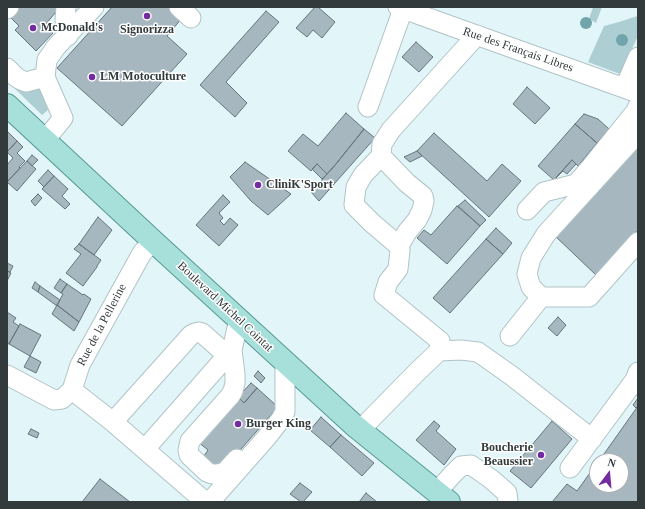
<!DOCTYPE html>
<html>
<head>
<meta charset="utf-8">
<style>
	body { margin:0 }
	#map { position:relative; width:645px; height:509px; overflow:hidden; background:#e2f6f9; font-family:Georgia,serif }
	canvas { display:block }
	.frame { position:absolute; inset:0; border:8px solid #323a3b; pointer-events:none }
	.north { position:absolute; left:589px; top:453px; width:40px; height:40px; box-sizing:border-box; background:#fff; border:1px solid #adb0b1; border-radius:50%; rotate:16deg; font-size:11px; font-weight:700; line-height:16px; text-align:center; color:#323a3b }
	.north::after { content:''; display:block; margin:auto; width:14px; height:18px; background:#732b9f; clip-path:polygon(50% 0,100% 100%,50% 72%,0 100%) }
</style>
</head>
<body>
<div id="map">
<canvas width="645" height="509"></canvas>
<div class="frame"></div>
<div class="north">N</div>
</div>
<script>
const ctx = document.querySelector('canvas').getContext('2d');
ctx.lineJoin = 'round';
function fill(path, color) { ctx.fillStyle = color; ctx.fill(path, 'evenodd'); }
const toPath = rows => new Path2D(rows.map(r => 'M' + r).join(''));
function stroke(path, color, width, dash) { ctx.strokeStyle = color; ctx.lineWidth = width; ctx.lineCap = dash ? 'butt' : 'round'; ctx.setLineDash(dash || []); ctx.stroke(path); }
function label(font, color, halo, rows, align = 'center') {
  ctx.font = font + ' Georgia,serif'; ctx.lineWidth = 3; ctx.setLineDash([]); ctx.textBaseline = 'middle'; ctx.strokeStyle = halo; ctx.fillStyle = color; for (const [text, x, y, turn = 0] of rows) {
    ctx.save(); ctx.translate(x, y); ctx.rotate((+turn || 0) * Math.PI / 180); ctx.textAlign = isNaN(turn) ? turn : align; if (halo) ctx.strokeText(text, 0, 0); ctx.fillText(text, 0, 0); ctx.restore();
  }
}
const green = toPath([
	[593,7,602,7,596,23,589,19],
	[638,16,638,36,620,74,588,62,604,26,619,22,634,17],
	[7,81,39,85,48,110,42,115]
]);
const building = toPath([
	[19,7,60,7,45,25,53,33,36,51,15,30,19,26,10,17,19,7],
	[112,7,170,7,182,18,167,36,187,54,122,126,57,68,112,7],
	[315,7,318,7,335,22,322,38,313,30,307,37,296,28,315,7],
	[266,11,279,22,226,82,247,103,235,117,200,85,266,11],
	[416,42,433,57,419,72,402,57,416,42],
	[527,87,550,108,535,124,513,104,527,87],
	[346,113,364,129,336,164,327,174,317,164,311,171,288,151,303,134,318,146,346,113],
	[584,114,598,119,609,129,597,143,575,124,584,114],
	[575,124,597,143,578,166,572,160,554,180,538,166,575,124],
	[364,129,375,138,319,201,311,192,336,164,364,129],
	[7,131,17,141,7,152,7,131],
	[434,133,487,181,502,164,521,181,489,217,417,151,434,133],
	[17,141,23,147,17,153,25,161,19,167,20,168,7,182,7,165,13,158,7,152,17,141],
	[638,141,638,230,597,276,554,235,638,141],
	[417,151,422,156,410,162,404,157,417,151],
	[32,155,38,160,32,166,27,161,32,155],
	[572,160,576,164,567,174,563,171,554,180,572,160],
	[27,161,36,169,17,191,7,182,27,161],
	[245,162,291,194,268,215,251,201,230,177,245,162],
	[317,164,327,174,322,179,312,169,317,164],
	[48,170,54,176,44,187,38,181,48,170],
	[54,176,68,189,62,196,70,204,65,209,42,189,54,176],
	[38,194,42,198,35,206,31,201,38,194],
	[223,195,230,202,219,213,223,218,220,221,224,225,230,218,238,225,219,246,196,225,223,195],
	[465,200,486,220,480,226,458,206,465,200],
	[457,206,480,226,447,264,417,238,424,230,431,235,457,206],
	[98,217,112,230,94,255,79,244,98,217],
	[496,228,512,243,503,254,486,239,496,228],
	[486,239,503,254,450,313,433,298,486,239],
	[79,244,101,260,97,266,97,267,83,286,66,273,81,254,74,249,79,244],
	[7,263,13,266,10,272,7,271,7,263],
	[7,271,11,273,7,281,7,271],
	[60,279,67,284,61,293,54,288,60,279],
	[35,282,40,286,38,292,32,288,35,282],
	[67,284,83,295,84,294,91,299,79,322,57,305,63,294,61,293,67,284],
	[40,286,60,300,57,306,38,292,40,286],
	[57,305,79,322,74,331,52,314,57,305],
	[7,312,16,318,13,322,19,326,9,344,7,343,7,312],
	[558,317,566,325,557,336,548,328,558,317],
	[20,324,41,335,30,356,9,344,20,324],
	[30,356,41,362,36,373,24,367,30,356],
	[258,371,265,378,261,383,254,376,258,371],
	[251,383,257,388,244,403,238,397,251,383],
	[257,388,278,407,226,466,221,462,216,467,204,456,208,450,198,442,238,397,244,403,257,388],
	[638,398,638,406,636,408,633,405,638,398],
	[638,406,638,502,552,502,567,484,577,491,597,463,597,485,621,485,621,461,599,461,638,406],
	[321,417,341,435,330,447,310,430,321,417],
	[434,421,440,426,436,431,456,449,444,465,416,440,434,421],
	[552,421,572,439,531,488,510,471,552,421],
	[31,429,39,433,37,438,28,434,31,429],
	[341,435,374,463,362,476,330,447,341,435],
	[100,479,130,502,82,502,100,479],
	[300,483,312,492,303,502,301,502,290,494,300,483],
	[366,493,377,502,359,502,366,493]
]);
const minor = toPath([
	[66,7,65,20,68,36],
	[179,7,191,18],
	[398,7,638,93],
	[7,9,9,7],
	[7,68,16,77,21,80,26,82,45,77],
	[625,87,638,57],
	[368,107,403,9],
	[45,140,63,118,45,77,47,60,56,47,94,7],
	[381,156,363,175,356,187,354,205,372,223,399,246],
	[527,210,544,192,576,184,591,167,636,111,638,106],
	[541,297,531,287,527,274,531,258,546,234,638,133],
	[510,336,541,297,589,297,638,242],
	[232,350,235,374,235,383,233,391,230,396,190,441,188,450,189,455,207,472,212,474,216,474,222,473,226,471,237,459],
	[439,351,461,350,478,352,512,376,592,439],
	[7,375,54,400,62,399,72,390,80,365,142,253,153,241],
	[72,390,113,422,202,499,206,502,211,500,215,496,267,437,281,419,285,412,285,362],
	[113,422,191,335,195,333,199,332,202,333,227,355],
	[360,430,418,371,439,351,440,341,384,295,388,282,398,269,400,250,399,246,407,232,417,220,422,210,424,201,423,196,407,183,381,156,382,144,391,130,477,35],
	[145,449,232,350,239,319],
	[570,468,635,380,638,372],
	[437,492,451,476,461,466,471,465,491,479,507,493,508,502]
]);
const major = toPath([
	[7,105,153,241,355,426,449,502]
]);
const trees = [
	[586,23],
	[622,40]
];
const markers = [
	[147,16,4,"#732b9f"],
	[33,28,4,"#732b9f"],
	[92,77,4,"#732b9f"],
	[258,185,4,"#732b9f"],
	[238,424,4,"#732b9f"],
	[541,455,4,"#732b9f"]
];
const poiNames = [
	["McDonald's",41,28],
	["Signorizza",147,30,"center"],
	["LM Motoculture",100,77],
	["CliniK'Sport",266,185],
	["Burger King",246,424],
	["Boucherie",533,448,"right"],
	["Beaussier",533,462,"right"]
];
const streetNames = [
	["Rue des Français Libres",518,50,19],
	["Boulevard Michel Cointat",225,307,43],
	["Rue de la Pellerine",102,325,-62]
];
fill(green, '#adced3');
fill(building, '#a7b7bf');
stroke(building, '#66757c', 1);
stroke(minor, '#b0c3c6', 21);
stroke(major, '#589993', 24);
stroke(minor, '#fff', 19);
stroke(major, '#a7e0db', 22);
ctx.fillStyle = '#72a5ab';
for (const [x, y] of trees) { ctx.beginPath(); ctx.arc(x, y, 6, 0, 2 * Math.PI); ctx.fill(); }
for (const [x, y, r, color] of markers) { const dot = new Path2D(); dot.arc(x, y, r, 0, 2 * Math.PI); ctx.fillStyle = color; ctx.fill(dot); stroke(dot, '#fff', 1.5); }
label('bold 12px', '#323a3b', '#fff', poiNames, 'left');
label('12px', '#323a3b', '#fff', streetNames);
</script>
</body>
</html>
